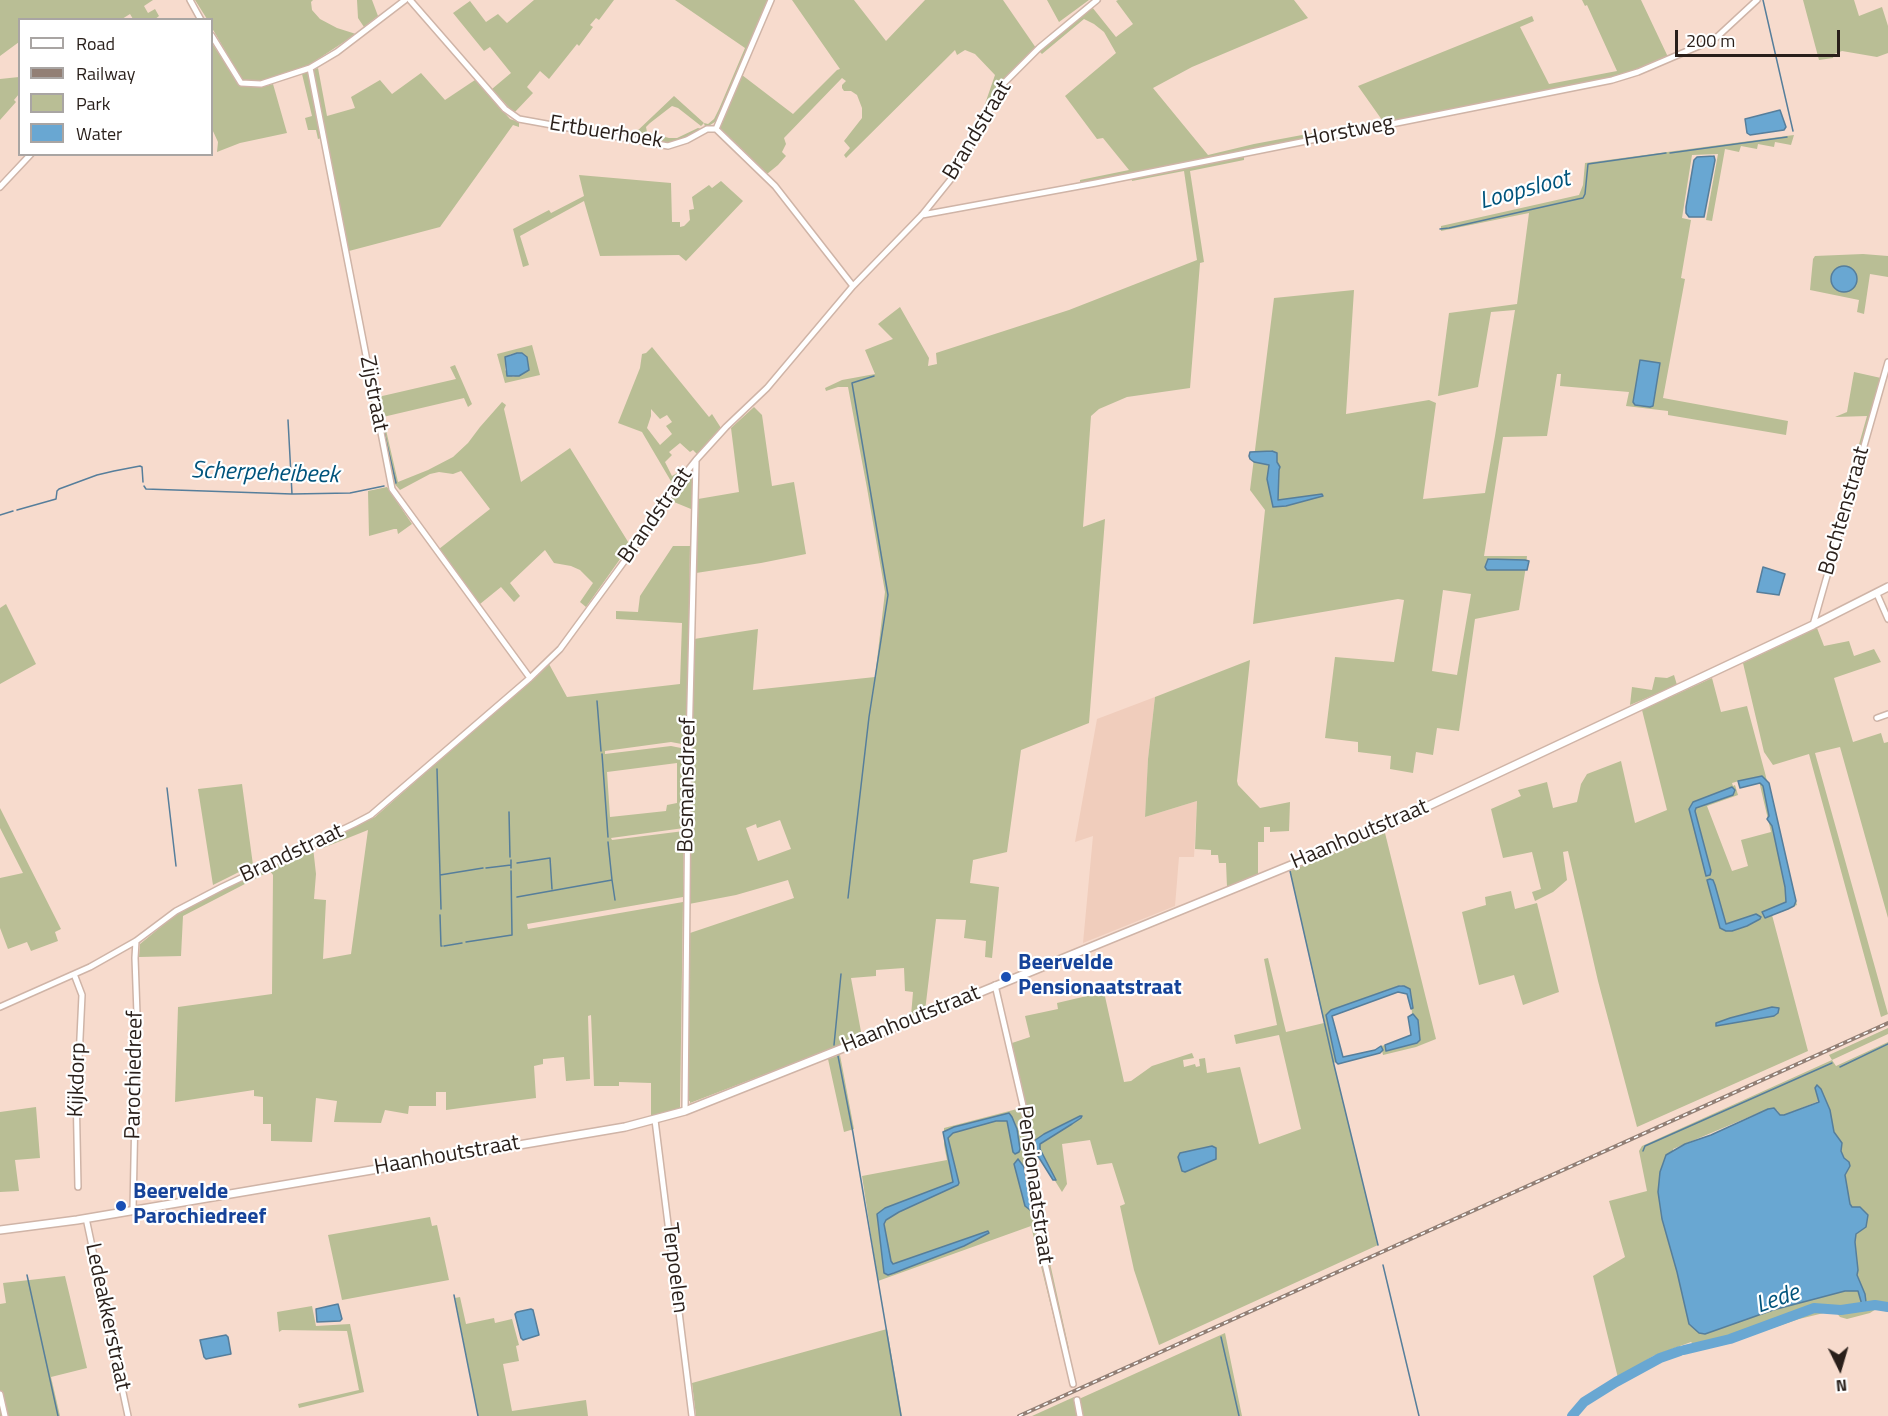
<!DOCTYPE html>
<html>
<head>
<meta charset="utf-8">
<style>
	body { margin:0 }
	#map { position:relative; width:1888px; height:1416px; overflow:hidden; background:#f7dbcd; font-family:"Titillium Web",sans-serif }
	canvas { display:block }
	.legend { position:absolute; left:18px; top:18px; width:195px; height:138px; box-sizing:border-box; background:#fff; border:2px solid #a9a5a3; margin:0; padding:8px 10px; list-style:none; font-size:18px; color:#291f1a }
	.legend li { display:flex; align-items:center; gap:12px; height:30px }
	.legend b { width:30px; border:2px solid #a9a5a3 }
	.north { position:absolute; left:1810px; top:1338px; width:60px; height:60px; -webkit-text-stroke:4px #fff; paint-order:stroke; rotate:175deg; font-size:16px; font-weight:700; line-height:24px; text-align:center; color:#291f1a }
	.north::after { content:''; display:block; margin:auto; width:21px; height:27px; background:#291f1a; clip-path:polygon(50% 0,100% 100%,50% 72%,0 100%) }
	.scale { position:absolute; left:1675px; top:30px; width:165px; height:27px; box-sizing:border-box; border:3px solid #291f1a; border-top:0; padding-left:8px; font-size:18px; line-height:21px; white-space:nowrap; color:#291f1a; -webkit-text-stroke:4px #fff; paint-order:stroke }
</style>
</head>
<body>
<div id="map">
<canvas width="1888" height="1416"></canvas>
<ul class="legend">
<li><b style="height:8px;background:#fff"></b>Road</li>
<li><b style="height:8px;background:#927f75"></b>Railway</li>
<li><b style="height:16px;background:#b9be95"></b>Park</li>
<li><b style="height:16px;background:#69a7d2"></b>Water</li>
</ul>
<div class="north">N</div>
<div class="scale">200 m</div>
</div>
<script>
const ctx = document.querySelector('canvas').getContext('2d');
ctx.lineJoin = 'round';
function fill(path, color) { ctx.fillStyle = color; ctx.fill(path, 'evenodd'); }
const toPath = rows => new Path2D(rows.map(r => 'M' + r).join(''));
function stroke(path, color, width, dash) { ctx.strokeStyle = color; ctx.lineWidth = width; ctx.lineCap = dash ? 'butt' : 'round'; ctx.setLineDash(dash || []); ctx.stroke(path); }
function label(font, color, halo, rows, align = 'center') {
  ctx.font = font + ' "Titillium Web",sans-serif'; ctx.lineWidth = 4.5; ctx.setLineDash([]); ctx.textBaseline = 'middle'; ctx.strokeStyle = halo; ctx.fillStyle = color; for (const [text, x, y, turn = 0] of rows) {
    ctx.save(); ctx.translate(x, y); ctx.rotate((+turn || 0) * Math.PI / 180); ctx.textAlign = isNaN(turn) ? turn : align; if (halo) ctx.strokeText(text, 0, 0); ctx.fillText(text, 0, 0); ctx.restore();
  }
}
const built = toPath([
	[1155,697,1148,759,1145,817,1197,801,1194,857,1179,857,1175,906,1083,943,1093,836,1075,842,1097,719]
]);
const green = toPath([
	[0,0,153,0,144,6,148,13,155,9,159,16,154,20,133,19,130,14,122,19,20,20,19,42,0,56],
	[195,0,313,0,311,2,312,10,320,19,337,28,356,34,306,67,270,79,256,82,249,82,242,80,212,28,212,20,207,19],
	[357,0,372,0,378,16,364,27,358,18],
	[534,0,614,0,599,20,596,18,590,25,593,27,579,46,577,44,549,79,540,71,527,87,533,93,514,113,492,89,511,73,490,47,484,51,453,13,470,1,486,22,498,14,507,23],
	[675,0,768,0,718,120,707,127,705,127,704,123,701,126,678,108,672,106,650,123,646,127,647,132,669,138,677,138,698,128,701,129,685,138,669,143,630,137,631,134,634,134,674,96,704,123,708,124,714,119,719,109,745,48],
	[792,0,854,0,886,41,925,0,1003,0,1036,48,1004,79,989,106,985,104,995,75,975,54,965,50,957,55,955,50,846,158,844,155,850,148,844,141,862,118,862,108,857,95,851,91,844,91,842,88,842,85,846,81,842,78,784,138,786,144,782,152,786,156,778,165,767,174,722,132,720,128,742,75,793,114,837,70,840,69],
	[1047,0,1089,0,1059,22],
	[1118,0,1294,0,1308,18,1192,67,1153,88,1208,155,1254,144,1382,120,1358,86,1532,16,1534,21,1520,27,1549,84,1617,71,1587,5,1585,6,1582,0,1641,0,1668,57,1618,76,1203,160,1204,165,1244,156,1244,160,1190,171,1204,262,1200,263,1190,388,1127,397,1099,409,1091,416,1083,527,1105,519,1089,723,1021,750,1007,852,973,860,970,883,999,887,992,958,985,957,986,941,964,938,966,920,936,919,925,1011,911,1016,913,992,905,991,904,968,876,970,876,976,851,978,862,1037,690,1103,690,1101,687,1101,690,933,794,898,788,880,736,895,689,904,694,639,758,629,753,690,875,677,885,592,867,488,848,387,838,387,826,391,825,388,842,380,875,374,865,350,893,339,878,324,900,307,929,358,928,366,937,364,936,353,1069,310,1197,260,1184,171,1132,181,1131,175,1080,184,1080,180,1129,170,1103,138,1097,139,1065,96,1116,53,1104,32,1094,24,1084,19,1042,54,1039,51,1092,7,1116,37,1133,24,1116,1],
	[780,820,791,849,758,861,746,828,756,824,757,828],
	[1803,0,1854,0,1859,16,1882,7,1888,26,1888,53,1877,57,1842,51,1834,54,1833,58,1819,60],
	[212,43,238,83,243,87,261,87,273,84,287,133,240,143,217,152,218,142,212,129],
	[318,68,327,116,355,108,351,97,380,80,392,94,421,73,445,100,475,80,510,119,519,122,519,127,513,125,440,227,349,251,313,70],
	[308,72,321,138,318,139,316,130,308,130,305,118,312,116,302,74],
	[19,77,19,94,14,100,16,102,0,120,0,79],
	[1794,135,1791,145,1775,142,1774,147,1758,144,1757,149,1741,146,1739,152,1725,149,1712,221,1706,220,1718,154,1692,155,1682,218,1691,220,1681,278,1685,279,1663,398,1788,421,1786,435,1668,415,1668,411,1626,406,1629,392,1560,386,1561,374,1557,374,1547,436,1503,437,1484,556,1527,556,1526,566,1519,610,1475,619,1459,731,1437,728,1433,755,1416,752,1413,773,1390,769,1391,756,1358,752,1358,742,1325,738,1335,657,1394,662,1404,600,1398,599,1253,624,1265,510,1250,490,1274,298,1354,290,1346,414,1429,400,1436,403,1423,499,1485,493,1495,436,1515,310,1491,312,1478,387,1438,396,1449,313,1517,304,1529,213,1441,231,1441,226,1579,195,1583,185,1585,163],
	[1443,590,1471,594,1457,675,1432,671],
	[579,175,671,183,672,222,680,222,680,227,684,226,690,220,689,210,694,209,692,197,709,185,712,188,721,181,743,201,686,261,679,255,600,256,584,201,520,236,529,265,523,267,513,229,549,210,551,213,584,196],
	[1863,254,1888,256,1888,277,1870,274,1864,314,1857,312,1859,300,1810,290,1813,259,1815,256],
	[355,287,378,397,456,379,450,367,455,365,472,404,468,407,464,398,383,417,398,482,428,470,453,457,468,443,480,427,502,402,506,405,504,409,521,482,570,448,630,545,586,607,580,602,593,583,580,570,571,566,554,563,545,550,510,583,520,596,514,602,501,587,480,604,439,549,490,509,461,471,453,474,439,472,430,474,400,490,393,482],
	[532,345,540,375,505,383,497,354],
	[521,353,524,354,528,362,528,370,513,377,505,370,506,357,511,354],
	[652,347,709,417,712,414,721,428,698,455,693,450,690,452,680,443,669,452,672,455,665,462,672,476,682,470,684,471,675,484,672,483,642,432,618,423,640,368,642,354,646,353],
	[651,409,660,419,667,415,672,422,666,426,672,434,660,445,647,428,651,416],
	[1854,372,1881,378,1846,501,1843,501,1867,416,1835,417,1847,412],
	[754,407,762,415,772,486,794,482,806,554,761,563,696,573,698,499,739,492,731,428],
	[687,475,693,478,691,509,669,500],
	[387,487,412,524,398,534,397,529,394,529,369,536,368,491],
	[673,546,690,546,687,745,671,742,605,751,605,754,671,746,686,749,684,828,611,838,612,840,684,831,683,897,527,924,528,929,683,902,680,1108,651,1116,651,1083,619,1082,619,1086,594,1086,591,1015,588,1016,590,1079,566,1081,564,1057,543,1059,543,1064,534,1066,536,1098,446,1110,446,1092,436,1092,436,1106,409,1106,408,1114,385,1110,381,1123,334,1122,337,1101,316,1098,312,1142,271,1141,271,1124,263,1124,263,1097,254,1096,254,1090,175,1102,178,1007,272,994,273,875,270,871,183,916,181,956,139,957,140,944,174,916,230,885,313,847,316,874,314,899,326,900,323,959,351,954,368,830,323,848,321,842,375,817,549,664,567,697,680,684,682,623,616,619,616,611,638,612,640,596],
	[677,763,677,803,667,805,666,811,610,817,607,772],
	[6,604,36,664,0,684,0,608],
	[1817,628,1824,646,1849,641,1854,656,1874,649,1881,662,1834,678,1853,742,1881,733,1884,743,1888,742,1888,918,1840,747,1815,753,1888,1014,1881,1017,1809,754,1773,765,1764,752,1743,663],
	[1250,660,1237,781,1238,785,1260,808,1290,802,1289,831,1270,832,1270,827,1264,827,1264,842,1258,842,1258,875,1227,887,1226,863,1219,863,1218,855,1211,855,1211,850,1195,849,1197,801,1145,817,1148,759,1155,697],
	[1674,675,1677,685,1630,705,1632,687,1652,690,1655,677,1667,678],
	[1712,678,1721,712,1747,706,1765,773,1797,905,1772,915,1808,1051,1637,1127,1598,981,1568,851,1563,852,1567,880,1553,892,1535,901,1532,892,1541,889,1532,852,1503,858,1491,809,1521,796,1518,790,1547,782,1553,808,1577,802,1581,784,1587,774,1621,761,1635,823,1667,810,1642,710],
	[1739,781,1741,787,1759,781,1771,832,1741,840,1748,866,1732,871,1707,806,1738,795,1735,785,1733,786,1732,783],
	[242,784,253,865,213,885,198,789],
	[0,808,61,929,55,932,58,941,31,951,27,942,8,949,0,928,0,878,23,873,0,828],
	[1385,833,1436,1039,1416,1047,1383,1055,1381,1046,1385,1045,1386,1050,1420,1037,1418,1020,1412,1015,1411,992,1401,985,1331,1010,1326,1015,1336,1057,1336,1062,1333,1063,1334,1065,1378,1245,1159,1345,1134,1270,1120,1206,1125,1204,1112,1163,1097,1165,1090,1140,1062,1144,1067,1184,1062,1192,1037,1152,1012,1043,1030,1037,1025,1016,1058,1009,1057,1003,1104,992,1124,1082,1131,1081,1152,1066,1192,1053,1194,1058,1183,1060,1184,1067,1195,1064,1196,1067,1200,1066,1199,1059,1205,1058,1207,1073,1240,1067,1259,1144,1301,1129,1279,1035,1236,1044,1234,1035,1277,1025,1264,959,1268,958,1286,1032,1324,1023,1290,871],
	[1511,891,1515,909,1537,903,1559,992,1523,1005,1514,975,1479,985,1462,912,1486,905,1485,897],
	[1888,1028,1888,1034,1832,1060,1836,1066,1888,1042,1888,1312,1876,1309,1870,1313,1847,1319,1840,1317,1835,1311,1832,1311,1799,1319,1735,1341,1698,1349,1691,1342,1653,1356,1618,1378,1593,1276,1625,1257,1609,1201,1647,1191,1639,1151,1642,1146,1832,1060,1829,1055],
	[1815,1088,1821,1089,1830,1110,1834,1132,1842,1143,1841,1151,1844,1158,1849,1162,1845,1175,1845,1180,1850,1204,1852,1207,1859,1231,1856,1234,1855,1242,1858,1270,1857,1274,1862,1287,1858,1291,1845,1291,1773,1310,1705,1334,1689,1324,1677,1272,1673,1149,1768,1109,1777,1110,1780,1115,1784,1115,1819,1101],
	[840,1055,854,1129,844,1132,828,1059],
	[36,1107,40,1158,15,1160,19,1191,0,1192,0,1112],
	[1021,1108,1029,1144,1026,1167,1036,1223,1043,1222,1049,1242,1046,1245,1069,1349,1062,1351,1031,1226,878,1281,862,1176,947,1160,944,1145,944,1128],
	[430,1217,432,1226,437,1225,449,1280,342,1300,328,1235],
	[65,1276,87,1368,51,1377,60,1416,0,1416,0,1304,6,1303,3,1283],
	[460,1297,466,1324,494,1318,495,1323,512,1319,519,1345,516,1346,519,1361,503,1364,512,1411,586,1400,588,1416,478,1416,455,1298],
	[312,1306,316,1326,350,1324,364,1392,299,1408,298,1404,359,1390,347,1331,282,1330,279,1332,277,1312],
	[887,1329,902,1416,696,1416,692,1383],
	[1225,1333,1242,1416,1083,1416,1079,1399],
	[1074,1397,1078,1416,1032,1416]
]);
const water = toPath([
	[1780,110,1786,127,1784,130,1750,135,1747,133,1745,119,1780,110],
	[1714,156,1715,160,1704,217,1689,217,1686,213,1686,207,1694,160,1697,157,1714,156],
	'1831 279a13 13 0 1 1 26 0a13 13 0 1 1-26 0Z',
	[517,353,522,353,527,357,529,370,519,376,507,376,505,357,517,353],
	[1640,360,1660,363,1653,406,1650,407,1635,405,1633,402,1640,360],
	[1272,451,1277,453,1277,462,1280,467,1279,470,1278,500,1322,494,1323,496,1286,506,1273,507,1267,479,1269,465,1254,462,1250,459,1249,456,1250,452,1272,451],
	[1488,559,1525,560,1529,561,1527,570,1487,570,1485,567,1488,559],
	[1763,567,1785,574,1779,595,1757,592,1763,567],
	[1762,776,1769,783,1796,901,1794,906,1788,909,1765,918,1762,912,1786,902,1785,887,1772,826,1767,819,1769,816,1763,786,1760,783,1740,788,1738,781,1762,776],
	[1732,787,1735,790,1733,795,1696,808,1695,811,1711,871,1710,875,1706,876,1689,809,1693,802,1732,787],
	[1710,879,1713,880,1715,885,1726,924,1756,914,1761,917,1760,919,1747,926,1732,931,1726,931,1720,928,1707,880,1710,879],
	[1399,986,1404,986,1410,989,1413,1008,1411,1009,1407,994,1398,992,1332,1016,1343,1057,1375,1050,1381,1046,1383,1050,1380,1053,1338,1064,1336,1062,1326,1015,1331,1010,1399,986],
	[1772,1007,1779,1008,1778,1013,1774,1016,1716,1026,1716,1023,1730,1018,1772,1007],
	[1413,1014,1418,1020,1420,1040,1417,1043,1386,1051,1385,1045,1411,1035,1408,1017,1413,1014],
	[1817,1085,1821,1089,1830,1110,1834,1132,1842,1143,1841,1151,1844,1158,1849,1162,1850,1166,1845,1175,1850,1204,1852,1207,1860,1207,1868,1215,1866,1227,1856,1234,1855,1242,1858,1270,1857,1275,1865,1294,1866,1302,1862,1305,1858,1291,1845,1291,1773,1310,1705,1334,1699,1333,1689,1324,1677,1272,1662,1219,1658,1192,1660,1172,1666,1155,1685,1144,1711,1135,1768,1109,1774,1108,1780,1115,1784,1115,1819,1102,1815,1088,1817,1085],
	[1009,1113,1012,1117,1017,1129,1020,1149,1019,1152,1015,1154,1013,1152,1007,1121,996,1121,953,1133,948,1138,959,1183,958,1185,899,1212,886,1220,884,1224,891,1261,893,1264,988,1231,989,1233,964,1246,894,1273,888,1275,884,1273,877,1214,885,1208,953,1182,943,1132,954,1127,1009,1113],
	[1080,1116,1082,1116,1081,1118,1072,1124,1040,1144,1040,1149,1056,1180,1053,1180,1036,1153,1034,1141,1044,1134,1080,1116],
	[1212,1146,1216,1148,1216,1159,1185,1172,1182,1171,1178,1157,1180,1153,1212,1146],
	[1018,1159,1024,1167,1032,1207,1030,1210,1025,1206,1014,1164,1018,1159],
	[338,1304,342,1319,340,1321,317,1322,316,1309,338,1304],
	[531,1309,533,1310,539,1335,523,1340,521,1338,515,1314,517,1312,531,1309],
	[226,1335,228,1337,231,1354,206,1359,204,1357,200,1340,226,1335]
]);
const stream = toPath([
	[1763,0,1793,131],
	[1670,153,1787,137],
	[1440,229,1449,228,1578,199,1583,198,1585,194,1588,164,1666,153],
	[381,419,396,483],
	[288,420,292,494],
	[144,486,146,489,292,494,350,493,384,486],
	[17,510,56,499,57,491,59,489,97,475,114,471,140,466,142,467,143,482],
	[0,515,13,511],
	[597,701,601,751],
	[602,754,608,837],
	[437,769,441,909],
	[167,788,176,866],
	[509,812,510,857],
	[608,842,612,880],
	[511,860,511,868],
	[517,863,550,858,552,889],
	[486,868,511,865],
	[1290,871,1334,1065,1378,1245],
	[440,875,483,868],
	[517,897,612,880,615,900],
	[848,898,869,717,888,595,852,383,874,376],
	[440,915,441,946,442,946],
	[466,942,512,935,511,871],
	[444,946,462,943],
	[834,1045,841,974],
	[838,1056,853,1133,901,1416],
	[1840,1067,1888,1044],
	[1643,1151,1645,1146,1832,1063],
	[1383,1265,1419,1416],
	[27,1275,58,1416],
	[454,1295,478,1416],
	[1221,1337,1239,1416]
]);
const river = toPath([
	[1684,1350,1730,1339,1814,1308,1841,1310,1875,1305,1888,1307],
	[1572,1416,1584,1402,1616,1382,1660,1358,1680,1351]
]);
const minor = toPath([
	[190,0,201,20],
	[410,0,505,109,519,119,668,146,687,140,707,129,716,129,775,186,853,286],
	[212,36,241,83,261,84,310,68,337,52,405,0],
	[310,68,392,489,530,678],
	[716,129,771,0],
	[0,187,31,154],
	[922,215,1096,183,1612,80,1638,72,1706,43,1717,37,1757,0],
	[1877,594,1888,619],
	[1813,625,1888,362],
	[1877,718,1888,714],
	[74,974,82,995,78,1080,76,1087,78,1187],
	[995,985,1033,1149,1028,1168,1043,1255,1073,1384],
	[0,1007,90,967,136,941,176,911,222,887,354,824,371,815,530,678,560,649,626,559,677,484,696,460,726,427,767,388,853,286,922,215,955,174,1003,84,1039,48,1097,0],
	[685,1111,688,785,696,461],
	[655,1120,692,1416],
	[133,1209,137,1014,135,958,136,941],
	[86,1218,128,1416],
	[0,1394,5,1416],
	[1077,1400,1080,1416]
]);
const tertiary = toPath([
	[0,1230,77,1220,625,1127,685,1111,866,1039,1377,830,1813,625,1888,587]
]);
const rail = toPath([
	[1019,1416,1888,1023]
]);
const markers = [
	[1006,977,6,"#1a4fb4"],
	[121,1206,6,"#1a4fb4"]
];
const streetNames = [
	["Brandstraat",978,131,-59],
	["Horstweg",1349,132,-11],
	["Ertbuerhoek",606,133,9],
	["Zijstraat",373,394,79],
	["Bochtenstraat",1845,511,-74],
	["Brandstraat",656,516,-55],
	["Bosmansdreef",688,785,-89],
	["Haanhoutstraat",1360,835,-23],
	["Brandstraat",292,854,-25],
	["Haanhoutstraat",911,1020,-22],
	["Parochiedreef",135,1075,-89],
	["Kijkdorp",78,1080,-88],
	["Haanhoutstraat",447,1156,-10],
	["Pensionaatstraat",1034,1185,82],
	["Terpoelen",674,1268,83],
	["Ledeakkerstraat",107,1317,78]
];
const transitNames = [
	["Beervelde",1018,964],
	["Pensionaatstraat",1018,989],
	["Beervelde",133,1193],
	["Parochiedreef",133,1218]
];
const waterNames = [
	["Loopsloot",1525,191,-15],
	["Scherpeheibeek",265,474,2],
	["Lede",1778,1300,-19]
];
fill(built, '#f0cdbc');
fill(green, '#b9be95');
fill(water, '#69a7d2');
stroke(water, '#567e9b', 1.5);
stroke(stream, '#567e9b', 1.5);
stroke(river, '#69a7d2', 10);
stroke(minor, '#cfb4a7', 8);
stroke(tertiary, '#cfb4a7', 10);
stroke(minor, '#fff', 5);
stroke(tertiary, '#fff', 7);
stroke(rail, '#927f75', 4);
stroke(rail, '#fff', 1.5, [4.5]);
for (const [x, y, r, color] of markers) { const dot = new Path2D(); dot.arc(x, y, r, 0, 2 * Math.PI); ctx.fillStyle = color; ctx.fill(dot); stroke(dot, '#fff', 2); }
label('22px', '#291f1a', '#fff', streetNames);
label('bold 22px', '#164399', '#fff', transitNames, 'left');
label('italic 24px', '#01547c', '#fff', waterNames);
</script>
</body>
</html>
